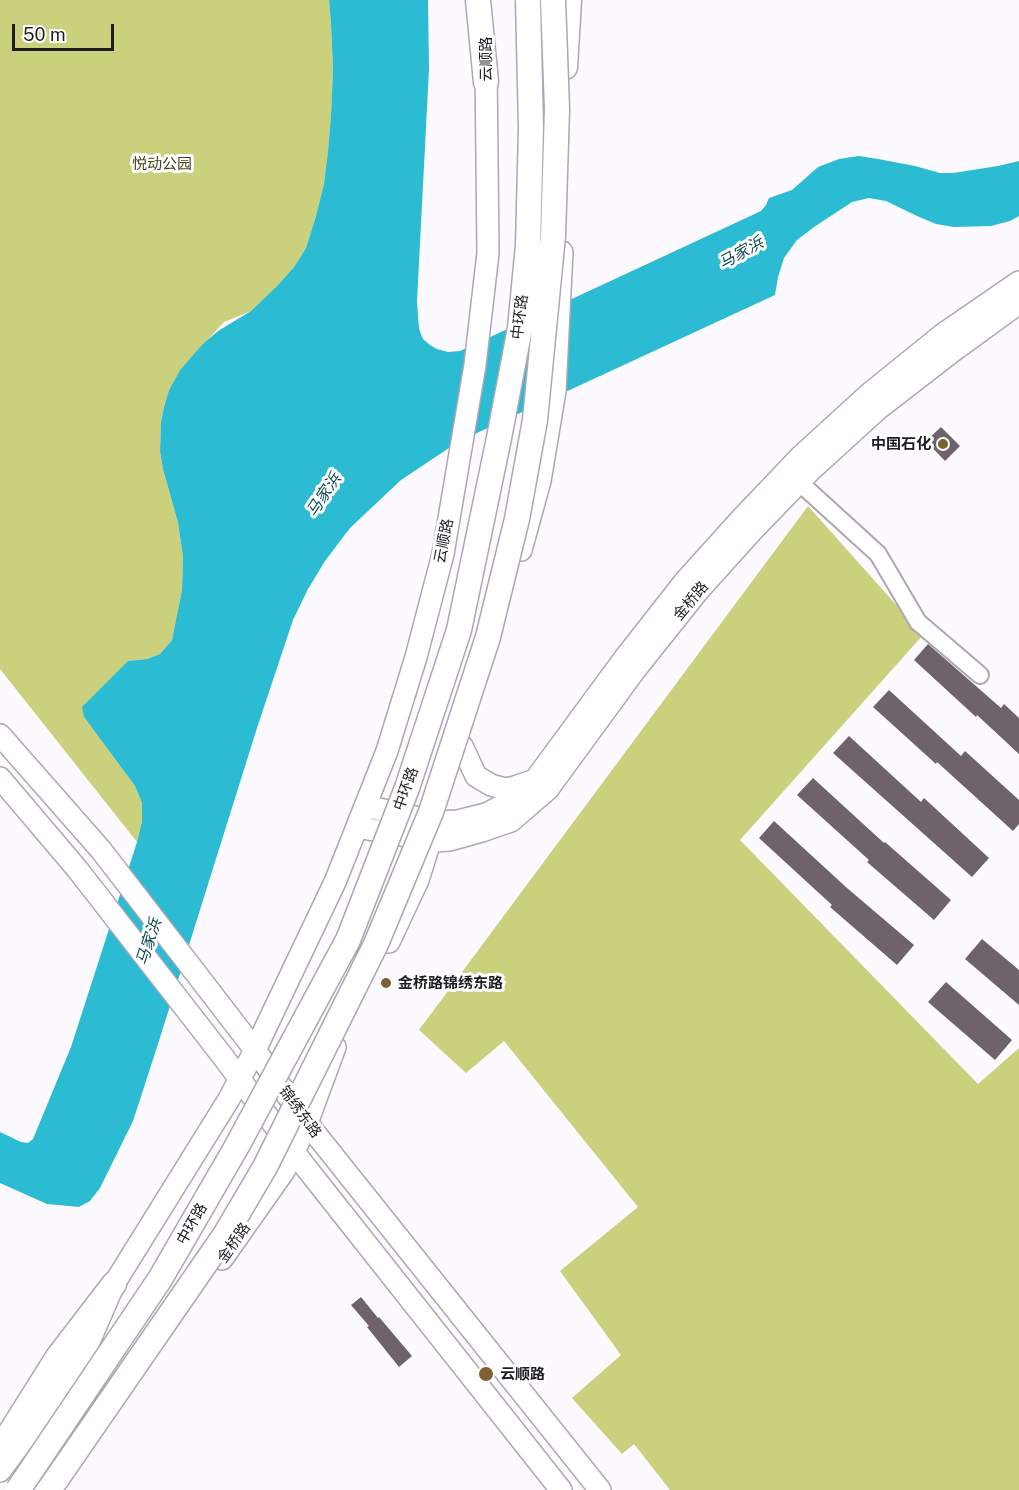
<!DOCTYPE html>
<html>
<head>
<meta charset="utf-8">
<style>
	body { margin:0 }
	#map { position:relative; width:1019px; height:1490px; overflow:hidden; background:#fcf9ff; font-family:"Public Sans",sans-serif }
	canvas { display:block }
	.scale { position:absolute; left:12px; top:24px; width:102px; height:27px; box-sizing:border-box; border:3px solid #201d22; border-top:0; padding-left:8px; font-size:18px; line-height:21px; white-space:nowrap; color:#201d22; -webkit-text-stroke:4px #fff; paint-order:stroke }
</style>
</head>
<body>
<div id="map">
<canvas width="1019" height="1490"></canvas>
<div class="scale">50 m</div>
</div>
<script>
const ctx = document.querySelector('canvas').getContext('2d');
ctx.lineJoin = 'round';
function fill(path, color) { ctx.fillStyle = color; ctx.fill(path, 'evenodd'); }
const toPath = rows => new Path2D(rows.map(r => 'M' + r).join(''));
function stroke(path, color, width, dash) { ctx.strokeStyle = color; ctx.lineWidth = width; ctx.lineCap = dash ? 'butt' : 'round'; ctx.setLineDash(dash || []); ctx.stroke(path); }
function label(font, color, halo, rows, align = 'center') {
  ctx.font = font + ' "Public Sans","Noto Sans SC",sans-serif'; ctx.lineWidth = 6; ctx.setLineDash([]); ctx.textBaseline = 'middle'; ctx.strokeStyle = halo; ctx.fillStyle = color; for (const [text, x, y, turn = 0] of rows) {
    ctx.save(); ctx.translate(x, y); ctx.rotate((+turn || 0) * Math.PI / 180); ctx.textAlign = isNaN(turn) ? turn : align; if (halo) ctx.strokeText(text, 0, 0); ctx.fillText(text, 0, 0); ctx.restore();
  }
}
const green = toPath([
	[0,0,329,0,331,24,333,69,331,115,328,151,324,184,316,216,306,248,294,267,278,285,251,311,224,322,180,370,169,390,164,407,161,422,160,451,163,469,178,523,183,557,182,590,176,621,172,640,160,654,147,659,128,661,84,717,135,786,142,803,142,821,137,842,0,669],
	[808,506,923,635,740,840,978,1084,1019,1048,1019,1490,670,1490,634,1444,622,1454,572,1398,621,1355,560,1271,638,1207,504,1041,466,1073,419,1030]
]);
const water = toPath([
	[329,0,428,0,429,69,417,301,419,329,423,339,430,345,437,349,448,352,460,351,761,211,766,205,769,198,792,190,818,167,839,159,859,156,878,159,915,166,940,173,953,173,998,166,1019,161,1019,216,1010,221,991,226,954,227,936,224,917,216,886,201,869,198,852,202,814,227,797,240,784,258,778,277,775,295,479,432,452,446,401,480,350,528,325,561,308,589,293,620,257,728,158,1044,133,1121,100,1188,90,1201,79,1207,47,1204,0,1183,0,1132,21,1142,28,1143,33,1139,71,1047,137,842,142,821,142,803,135,786,84,717,82,707,128,661,147,659,160,654,172,640,182,590,183,557,178,523,163,469,160,451,161,422,164,407,169,390,180,370,194,354,204,343,218,331,251,311,278,285,294,267,306,248,316,216,324,184,328,151,331,115,333,69,331,24]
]);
const building = toPath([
	[941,427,960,446,945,461,926,441],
	[928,644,1001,708,1004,704,1019,718,1019,754,977,715,976,717,914,660],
	[889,690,961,756,965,751,1019,800,1019,824,1013,831,937,762,936,764,873,707],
	[849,736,921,802,924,798,989,858,972,877,833,753],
	[813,778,884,843,885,842,951,900,934,920,867,862,869,860,797,795],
	[774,821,847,888,914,945,897,965,830,907,832,905,759,838],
	[982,939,1019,970,1019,1005,965,959],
	[946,982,1012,1040,995,1060,928,1002],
	[361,1297,378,1318,379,1317,412,1356,399,1367,367,1327,369,1326,351,1305]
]);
const minor = toPath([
	[799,482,878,554,918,622,980,675]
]);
const major = toPath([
	[521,550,540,481,555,391,562,252],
	[0,735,101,850,255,1050,307,1123,600,1490],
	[462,746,476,776,491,785,505,789,515,787,532,781],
	[0,778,78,870,224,1058,304,1165,561,1490],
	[365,806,437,822,458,821,486,814,512,801,535,780,624,659,686,580,741,519,801,456,869,394,942,335,1019,282],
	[357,827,434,841,450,840,482,831,511,821,548,789,635,670,698,591,752,531,811,470,878,409,953,351,1019,303],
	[389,942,418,880,434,829],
	[222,1259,284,1171,294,1152,307,1123,335,1047],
	[0,1471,79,1365,114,1284,229,1099,255,1050,335,882,387,751,416,657,443,554,475,365,488,253,486,67]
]);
const highway = toPath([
	[478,0,486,82],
	[565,67,569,0],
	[0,1449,58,1357,114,1284]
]);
const highwayBridge = toPath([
	[18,1490,160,1279,237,1146,348,940,407,788,459,630,499,438,520,328,528,245,531,128,528,0],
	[49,1490,225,1235,265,1167,376,944,431,812,488,637,517,519,535,420,553,236,557,109,553,0]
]);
const markers = [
	[943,444,6,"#7c6133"],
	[386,983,6,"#7c6133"],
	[486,1374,8,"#7c6133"]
];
const streetNames = [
	["云顺路",486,59,-90],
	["中环路",520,317,-83],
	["云顺路",444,541,-79],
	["金桥路",691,601,-50],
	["中环路",406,789,-70],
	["锦绣东路",300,1112,54],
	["中环路",192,1224,-60],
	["金桥路",234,1243,-55]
];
const parkNames = [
	["悦动公园",162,164]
];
const poiNames = [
	["中国石化",931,444,"right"],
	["金桥路锦绣东路",398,983],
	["云顺路",500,1374]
];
const waterNames = [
	["马家浜",741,253,-29],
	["马家浜",324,495,-56],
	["马家浜",149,942,-72]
];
fill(green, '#cbd07c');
fill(water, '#2bbbd2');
fill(building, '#6e626b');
stroke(minor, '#aea6b3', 20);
stroke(major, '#aea6b3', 24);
stroke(highway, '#aea6b3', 27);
stroke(minor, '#fff', 16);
stroke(major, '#fff', 21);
stroke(highway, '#fff', 24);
stroke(highwayBridge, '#aea6b3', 27, []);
stroke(highwayBridge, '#fff', 24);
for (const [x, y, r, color] of markers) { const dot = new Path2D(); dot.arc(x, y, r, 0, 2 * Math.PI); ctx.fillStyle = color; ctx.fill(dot); stroke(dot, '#fff', 2); }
label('15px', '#201d22', '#fff', streetNames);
label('15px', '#41431b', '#fff', parkNames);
label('bold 15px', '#201d22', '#fff', poiNames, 'left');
label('italic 16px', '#0e4953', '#fff', waterNames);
</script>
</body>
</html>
